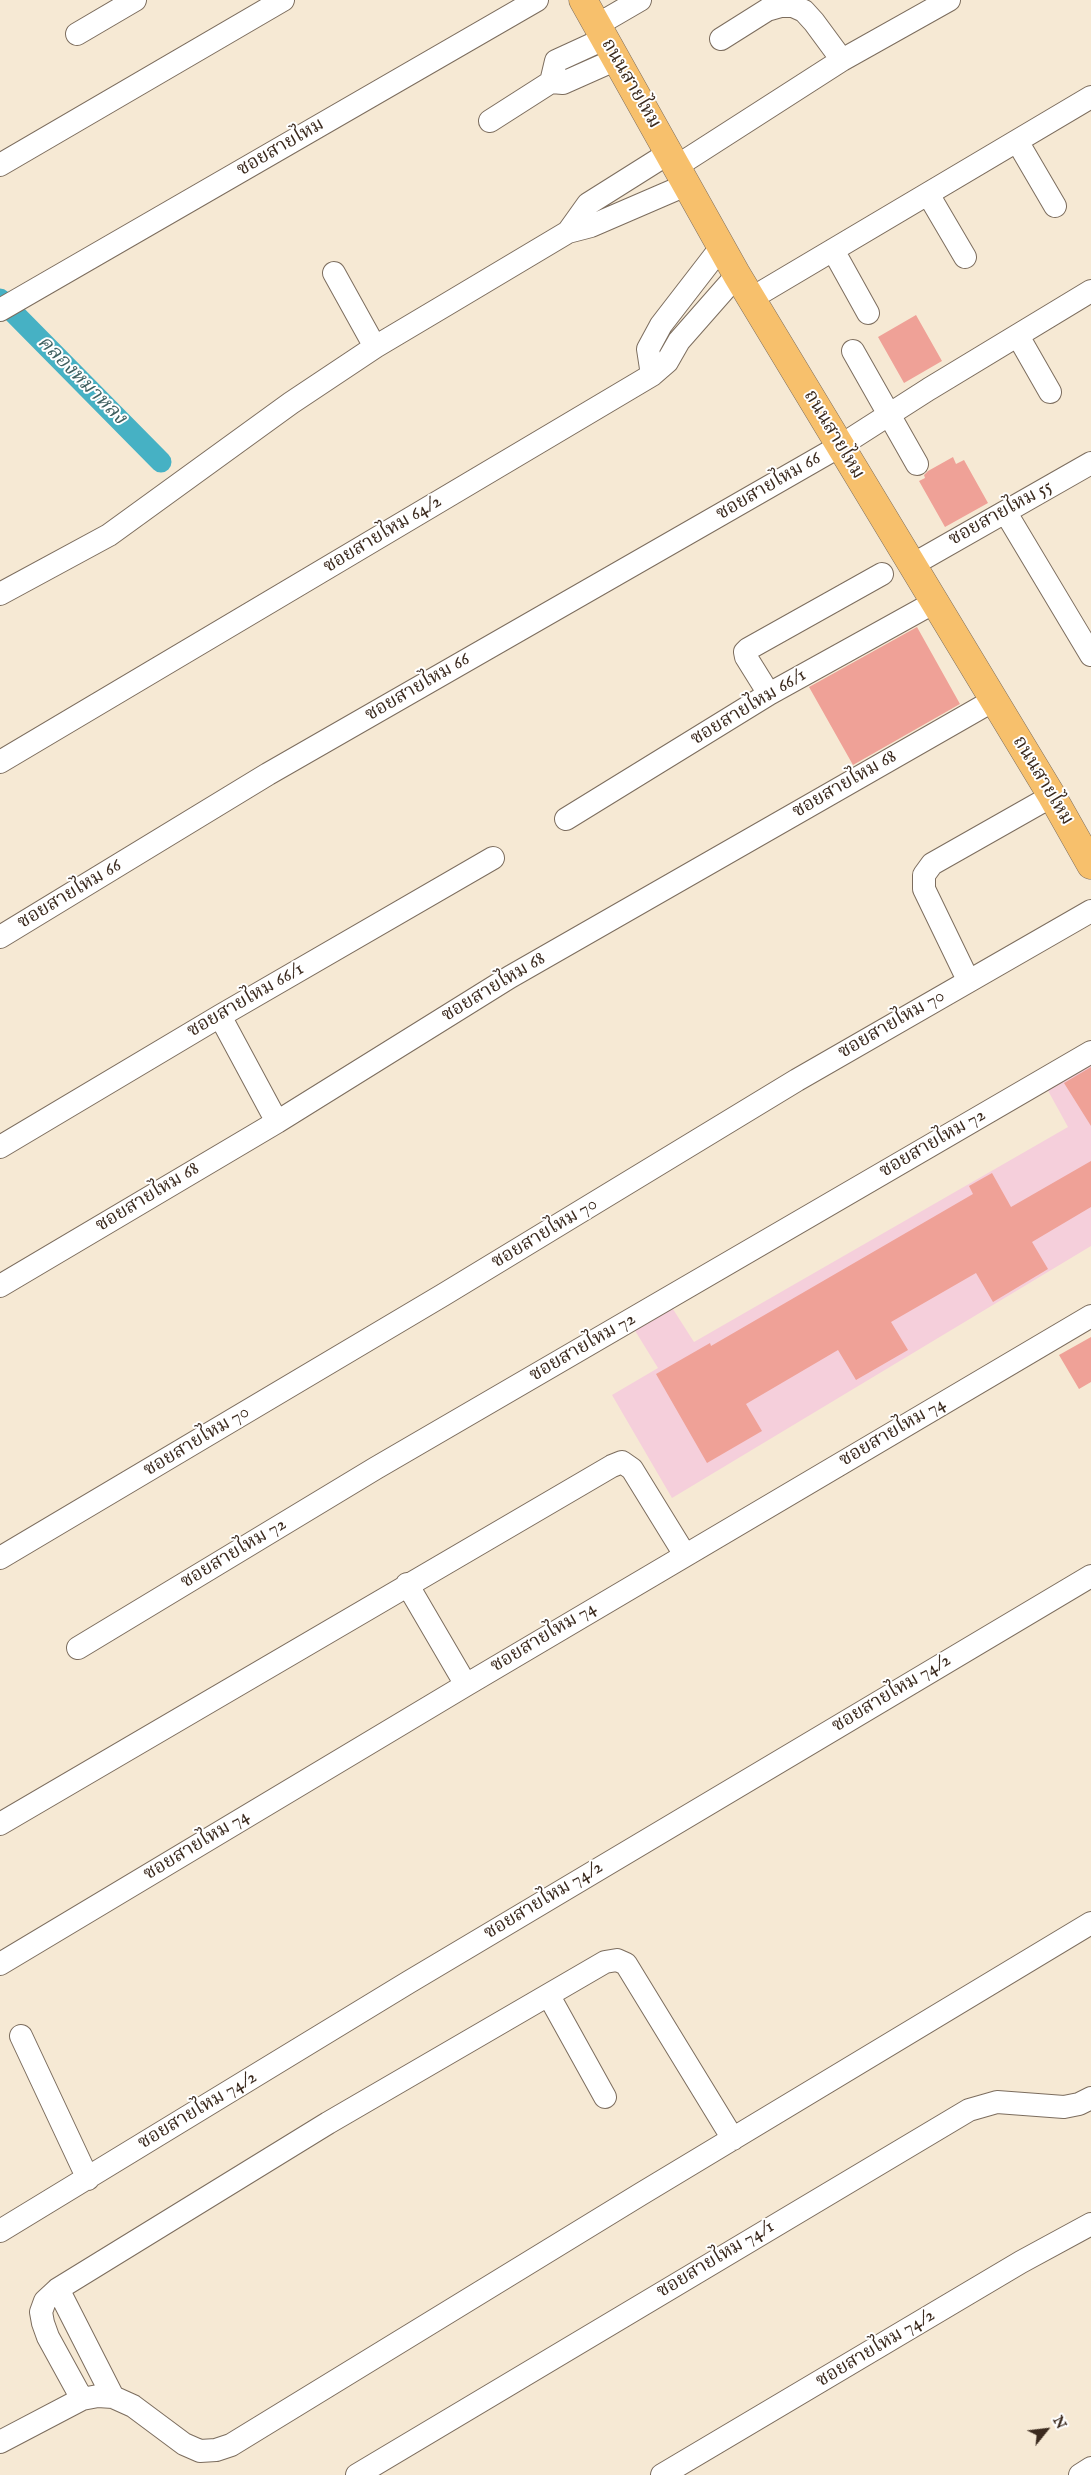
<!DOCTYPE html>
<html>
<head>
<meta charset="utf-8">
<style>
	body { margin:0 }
	#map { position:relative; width:1091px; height:2475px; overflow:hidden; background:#f6e9d4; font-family:"IM FELL English",serif }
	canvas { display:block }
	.north { position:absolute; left:1021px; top:2405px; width:50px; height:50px; -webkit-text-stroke:4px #fff; paint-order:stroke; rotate:61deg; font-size:14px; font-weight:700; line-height:20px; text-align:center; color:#3b2a1e }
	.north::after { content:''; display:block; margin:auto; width:18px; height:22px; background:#3b2a1e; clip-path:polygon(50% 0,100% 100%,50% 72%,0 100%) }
</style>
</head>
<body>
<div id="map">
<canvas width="1091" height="2475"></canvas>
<div class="north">N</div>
</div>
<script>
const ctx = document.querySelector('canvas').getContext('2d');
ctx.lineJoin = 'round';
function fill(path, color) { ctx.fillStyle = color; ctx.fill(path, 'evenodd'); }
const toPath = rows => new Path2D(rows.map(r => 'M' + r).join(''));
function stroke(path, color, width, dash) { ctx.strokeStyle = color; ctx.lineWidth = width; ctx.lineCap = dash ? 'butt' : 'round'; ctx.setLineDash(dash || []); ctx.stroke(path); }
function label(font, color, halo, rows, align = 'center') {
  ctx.font = font + ' "IM FELL English","Noto Serif Thai",serif'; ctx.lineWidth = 4; ctx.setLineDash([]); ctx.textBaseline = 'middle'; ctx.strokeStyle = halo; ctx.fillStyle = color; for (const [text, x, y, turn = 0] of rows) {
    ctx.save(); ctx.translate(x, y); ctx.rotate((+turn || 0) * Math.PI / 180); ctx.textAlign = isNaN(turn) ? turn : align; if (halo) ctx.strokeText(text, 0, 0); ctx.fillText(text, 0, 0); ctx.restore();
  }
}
const built = toPath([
	[1091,1060,1091,1246,672,1498,612,1395,658,1368,634,1329,671,1306,694,1342,1068,1127,1046,1087]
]);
const canal = toPath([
	[0,299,161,462]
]);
const building = toPath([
	[916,315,942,361,904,383,878,337],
	[953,457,956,464,964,460,988,503,945,527,919,481,925,478,924,475,928,471],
	[917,627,960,704,853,765,809,687],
	[1091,1067,1091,1126,1064,1083],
	[1091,1161,1091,1207,1032,1242,1048,1269,993,1302,976,1273,891,1322,908,1350,856,1380,838,1350,746,1404,762,1431,707,1463,656,1374,710,1343,711,1346,973,1194,969,1186,992,1173,1011,1207],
	[1091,1337,1091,1382,1079,1389,1059,1355]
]);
const minor = toPath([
	[597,25,640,0],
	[77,34,135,0],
	[721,39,767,10,781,6,793,6,804,11,814,22,842,60],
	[551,82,556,61,604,39],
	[490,121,551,82,563,83,617,59],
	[1017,141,1055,206],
	[0,165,283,0],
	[677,166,842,60,949,0],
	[928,194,965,257],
	[568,232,588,204,669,153],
	[833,250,868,313],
	[334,273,375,347],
	[752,298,1091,97],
	[0,310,537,0],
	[1018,336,1050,392],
	[853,351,917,464],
	[652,375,648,349,661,325,722,246],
	[1006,513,1091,655],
	[912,565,1091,463],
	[0,594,109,535,291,403,375,347,449,303,568,232,591,226,686,185],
	[769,694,746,657,745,652,748,649,882,574],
	[0,762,652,375,667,362,679,341,737,275],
	[566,819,769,694,935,602],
	[0,937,268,774,840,446,929,389,1091,291],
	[968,980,924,889,924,875,932,864,1052,796],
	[220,1016,277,1122],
	[0,1147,220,1016,493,858],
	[0,1286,277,1122,510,977,994,700],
	[0,1558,443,1295,797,1080,1091,911],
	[407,1584,466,1685],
	[78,1648,376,1468,1091,1052],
	[0,1824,612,1466,622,1462,632,1469,685,1555],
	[0,1964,466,1685,1091,1316],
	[549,1996,605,2097],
	[21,2036,88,2179],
	[0,2231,409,1982,1091,1576],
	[58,2289,113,2397],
	[82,2399,48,2337,43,2323,41,2312,45,2301,58,2289,328,2123,605,1962,617,1960,626,1964,733,2139],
	[0,2442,82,2399,98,2396,113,2397,133,2406,184,2444,200,2451,216,2450,231,2445,641,2194,1091,1923],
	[357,2475,969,2110,997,2102,1064,2107,1079,2104,1091,2098],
	[662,2475,1021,2262,1091,2224],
	[1080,2475,1091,2468]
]);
const major = toPath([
	[583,0,737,275,1052,796,1091,865]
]);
const streetNames = [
	["ถนนสายไหม",630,84,60],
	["ซอยสายไหม",281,148,-30],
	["ถนนสายไหม",833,435,59],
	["ซอยสายไหม 66",769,487,-30],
	["ซอยสายไหม 55",1001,514,-29],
	["ซอยสายไหม 64/2",383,535,-31],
	["ซอยสายไหม 66",418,688,-30],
	["ซอยสายไหม 66/1",749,708,-31],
	["ถนนสายไหม",1042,781,59],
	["ซอยสายไหม 68",845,785,-30],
	["ซอยสายไหม 66",70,895,-31],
	["ซอยสายไหม 68",494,988,-31],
	["ซอยสายไหม 66/1",246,1001,-30],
	["ซอยสายไหม 70",892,1025,-30],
	["ซอยสายไหม 72",933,1144,-30],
	["ซอยสายไหม 68",148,1198,-31],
	["ซอยสายไหม 70",545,1234,-31],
	["ซอยสายไหม 72",583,1348,-30],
	["ซอยสายไหม 74",893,1433,-30],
	["ซอยสายไหม 70",197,1442,-31],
	["ซอยสายไหม 72",234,1554,-31],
	["ซอยสายไหม 74",544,1638,-31],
	["ซอยสายไหม 74/2",892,1694,-31],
	["ซอยสายไหม 74",197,1846,-31],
	["ซอยสายไหม 74/2",544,1901,-31],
	["ซอยสายไหม 74/2",198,2111,-31],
	["ซอยสายไหม 74/1",716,2260,-31],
	["ซอยสายไหม 74/2",876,2349,-31]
];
const waterNames = [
	["คลองหมาหลง",81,381,45]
];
fill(built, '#f5cfdb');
stroke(canal, '#46b1c4', 21);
fill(building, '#efa197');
stroke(minor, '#7c6d5e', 24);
stroke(major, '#7c6d5e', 29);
stroke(minor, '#fff', 22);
stroke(major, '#f7c06c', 28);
label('19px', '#3b2a1e', '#fff', streetNames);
label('italic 20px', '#3f6060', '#fff', waterNames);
</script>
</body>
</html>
